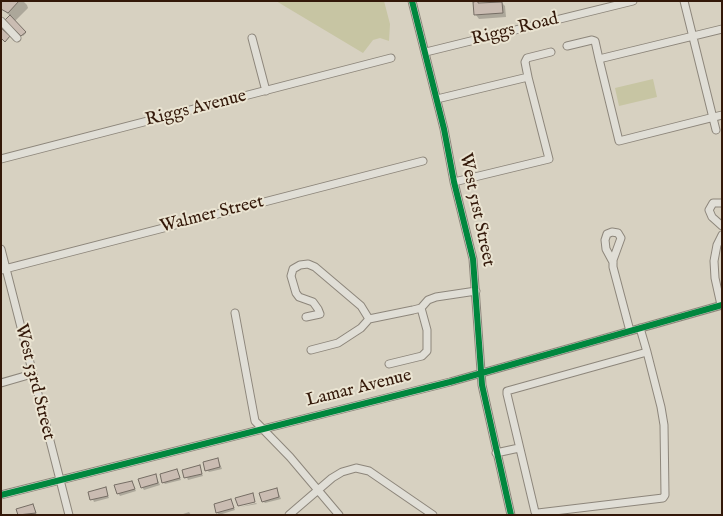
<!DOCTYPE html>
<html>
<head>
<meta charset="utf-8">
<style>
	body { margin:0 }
	#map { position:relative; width:723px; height:516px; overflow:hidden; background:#d7d1c1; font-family:"IM FELL English",serif }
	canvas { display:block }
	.frame { position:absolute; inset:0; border:2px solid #331809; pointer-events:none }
</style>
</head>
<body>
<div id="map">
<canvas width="723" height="516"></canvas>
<div class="frame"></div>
</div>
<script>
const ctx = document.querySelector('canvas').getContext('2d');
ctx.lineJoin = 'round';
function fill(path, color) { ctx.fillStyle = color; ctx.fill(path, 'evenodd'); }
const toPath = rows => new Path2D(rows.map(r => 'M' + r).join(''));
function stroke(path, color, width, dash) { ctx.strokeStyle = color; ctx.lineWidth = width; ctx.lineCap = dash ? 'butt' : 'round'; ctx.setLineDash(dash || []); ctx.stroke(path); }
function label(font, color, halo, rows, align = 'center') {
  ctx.font = font + ' "IM FELL English",serif'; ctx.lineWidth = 4; ctx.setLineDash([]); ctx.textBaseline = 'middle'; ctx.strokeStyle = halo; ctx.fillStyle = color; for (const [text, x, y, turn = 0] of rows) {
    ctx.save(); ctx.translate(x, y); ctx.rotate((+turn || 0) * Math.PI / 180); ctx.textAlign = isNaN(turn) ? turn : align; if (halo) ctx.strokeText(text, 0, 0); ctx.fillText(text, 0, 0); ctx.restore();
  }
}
const green = toPath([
	[276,1,384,1,390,24,389,41,380,38,373,40,363,53],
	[653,79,657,97,619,106,615,88]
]);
const shadow = toPath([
	[1,1,23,1,27,5,28,8,15,21,26,33,23,36,7,20,10,16,1,7],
	[492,2,502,3,505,6,506,17,479,19,476,15,474,3,479,5,491,4],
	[218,459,222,469,209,472,207,470],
	[199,466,203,476,188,480,184,470],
	[177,470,181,480,165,484,163,482],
	[156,476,160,485,144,490,142,487],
	[132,482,136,491,120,496,118,493],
	[105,488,109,498,94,502,90,492],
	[277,489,281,499,265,503,263,501],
	[231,501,235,510,219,515,217,512],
	[256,503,257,504,240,507],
	[33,506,37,515,19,515],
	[189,512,191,515,180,515]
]);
const building = toPath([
	[1,1,19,1,8,13,1,9,1,1],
	[478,1,478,3,502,2,503,13,474,15,473,2,478,1],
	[10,15,26,32,21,36,5,20,10,15],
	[1,28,10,36,5,42,1,38,1,28],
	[218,458,220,467,205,471,203,462,218,458],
	[200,465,202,474,184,478,182,470,200,465],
	[177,469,180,478,162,483,160,474,177,469],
	[156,474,158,483,141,488,138,479,156,474],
	[132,481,135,489,117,494,114,485,132,481],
	[106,487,108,496,90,500,88,492,106,487],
	[277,488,279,497,262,502,259,493,277,488],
	[253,493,255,502,238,506,235,498,253,493],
	[231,499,234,508,216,513,214,504,231,499],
	[33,504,36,513,18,515,16,509,33,504]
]);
const minor = toPath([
	[412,1,444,129,454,182,473,259,482,385,511,515],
	[684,1,716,130],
	[1,21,17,38],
	[722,29,599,59,619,141,722,115],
	[252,38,266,91],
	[567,46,592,40,595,41,599,59],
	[426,52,633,1],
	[528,77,525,62,527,58,551,52],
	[437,99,528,77,549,159,454,182],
	[1,159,391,58],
	[722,203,713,203,709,210,712,217,722,226],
	[1,249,69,515],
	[613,262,606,249,605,240,607,234,612,232,618,233,621,238,613,260,613,267,630,331],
	[1,270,423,161],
	[721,305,715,278,714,261,717,245,722,235],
	[235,313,255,421,290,457,339,515],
	[306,317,320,314,318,309,313,302,299,297,296,293,291,276,293,269,300,265,308,264,315,267,361,306,369,319],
	[640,328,647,352,661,407,664,425,665,495,663,498,538,513,535,512,507,394,507,391,647,352],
	[311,350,338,343,361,328,369,319,413,310,421,308,428,300,436,297,476,291],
	[389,364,422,356,427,351,427,330,421,308],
	[1,383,32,374],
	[496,453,519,448],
	[1,495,450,382,722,305],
	[289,515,332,478,342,472,356,468,369,471,433,515]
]);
const cycleway = toPath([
	[412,1,444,129,454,182,473,259,482,385,511,515],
	[1,495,450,382,722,305]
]);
const streetNames = [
	["Riggs Road",515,30,-14],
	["Riggs Avenue",196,109,-14],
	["West 51st Street",476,210,78],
	["Walmer Street",212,215,-14],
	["West 53rd Street",34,382,76],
	["Lamar Avenue",359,389,-14]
];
fill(green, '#c7c5a3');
fill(shadow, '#0003');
fill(building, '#cabcb2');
stroke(building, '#756d64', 1);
stroke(minor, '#8d867b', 9);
stroke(minor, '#e0ded6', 7);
stroke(cycleway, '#00873e', 6);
label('18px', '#331809', '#eae4d2', streetNames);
</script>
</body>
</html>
